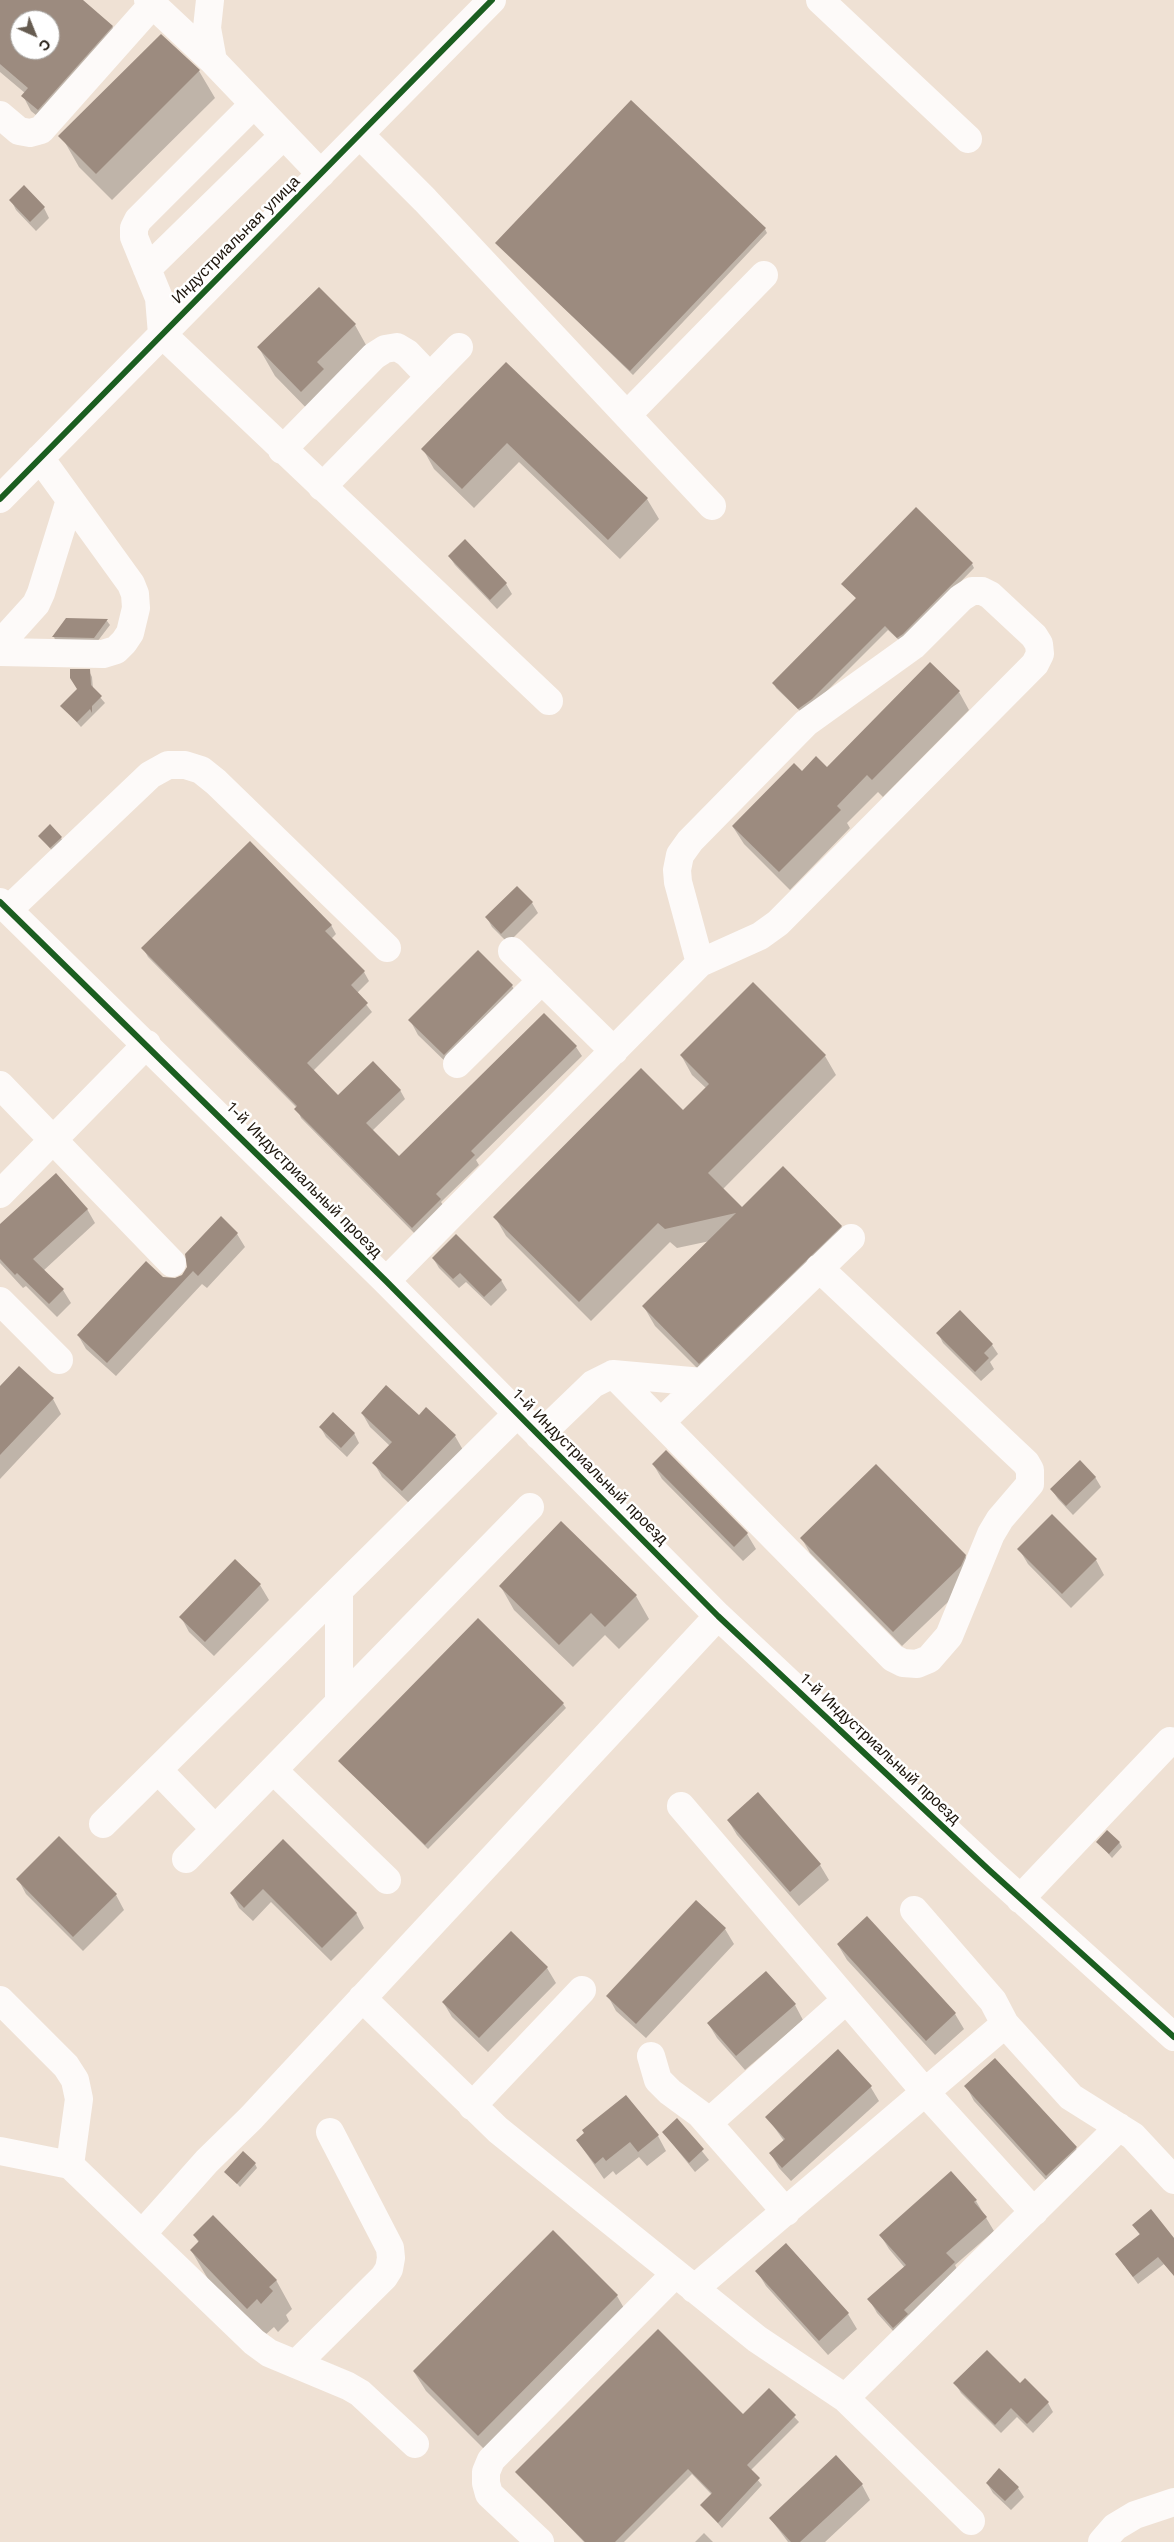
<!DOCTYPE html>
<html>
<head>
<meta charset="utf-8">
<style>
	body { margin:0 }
	#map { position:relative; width:1174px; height:2542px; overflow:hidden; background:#efe1d4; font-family:"Work Sans",sans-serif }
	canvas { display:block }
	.north { position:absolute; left:10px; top:10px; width:50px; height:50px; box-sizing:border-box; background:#fff; border:1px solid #a4a19d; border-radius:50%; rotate:136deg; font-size:14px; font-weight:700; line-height:20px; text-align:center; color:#1c140b }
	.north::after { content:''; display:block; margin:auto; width:18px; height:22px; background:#665c51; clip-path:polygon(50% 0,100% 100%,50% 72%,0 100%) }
</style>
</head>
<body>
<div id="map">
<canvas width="1174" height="2542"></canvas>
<div class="north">С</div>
</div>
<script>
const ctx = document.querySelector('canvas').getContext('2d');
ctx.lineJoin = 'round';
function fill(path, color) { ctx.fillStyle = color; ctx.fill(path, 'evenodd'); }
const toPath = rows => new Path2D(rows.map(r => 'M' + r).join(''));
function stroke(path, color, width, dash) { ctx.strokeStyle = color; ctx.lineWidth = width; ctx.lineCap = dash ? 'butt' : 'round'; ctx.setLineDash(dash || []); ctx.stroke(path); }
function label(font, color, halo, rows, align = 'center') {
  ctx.font = font + ' "Work Sans",sans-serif'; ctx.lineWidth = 5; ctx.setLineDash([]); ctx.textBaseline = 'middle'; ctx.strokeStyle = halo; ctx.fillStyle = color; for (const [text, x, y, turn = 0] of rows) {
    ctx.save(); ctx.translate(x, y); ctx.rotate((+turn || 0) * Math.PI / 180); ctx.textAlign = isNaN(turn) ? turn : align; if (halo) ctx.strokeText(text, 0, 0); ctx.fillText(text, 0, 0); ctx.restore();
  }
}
const shadow = toPath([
	[0,0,81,0,112,26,120,41,47,124,31,111,23,96,25,93,0,72],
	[20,20,50,20,50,50,20,50],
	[161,36,199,71,215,98,112,200,79,167,63,139],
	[24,187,44,208,49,218,36,231,16,210,11,200],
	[765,229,767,233,633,375,497,243],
	[319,289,355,325,371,354,318,420,275,376,259,348],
	[506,363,647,499,659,519,620,559,519,462,474,508,434,469,423,449],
	[465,541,506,584,512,594,497,609,455,565,449,556],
	[972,564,974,568,905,639,901,642,888,630,814,704,802,713,776,688,774,683,857,599,843,584],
	[67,619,107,621,110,625,97,642,56,642,54,637],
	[89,671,92,677,93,689,105,703,81,727,62,706,78,689],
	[959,692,969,710,883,797,878,792,847,823,850,828,790,890,744,844,733,827],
	[40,836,61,838,64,842,53,852],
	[517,888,532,903,538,913,508,943,492,927,487,918],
	[331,925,336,934,331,939,364,972,369,981,357,993,372,1012,313,1071,338,1097,400,1090,405,1099,372,1131,399,1158,544,1014,576,1047,582,1056,476,1160,479,1165,441,1202,445,1208,417,1236,301,1118,297,1108,148,957,143,948],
	[478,952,512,986,521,1001,453,1069,418,1035,410,1020],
	[753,984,825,1056,836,1075,723,1189,742,1209,841,1226,852,1246,711,1382,655,1326,644,1307,710,1241,677,1248,670,1242,591,1321,506,1236,495,1217,683,1112,706,1088,692,1075,681,1055],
	[87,1209,95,1223,43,1271,63,1290,71,1303,57,1317,26,1286,23,1288,0,1263,0,1226],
	[221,1218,237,1234,245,1247,207,1288,202,1284,116,1376,86,1349,78,1335,163,1278,177,1279,184,1275],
	[433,1258,501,1280,507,1290,491,1306,466,1282,459,1288,439,1268],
	[938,1333,992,1345,998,1354,990,1362,994,1369,981,1381,943,1343],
	[0,1388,53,1399,61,1414,0,1479],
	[362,1413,419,1417,455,1436,463,1450,410,1504,382,1477,374,1463,390,1446,370,1427],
	[321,1428,354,1433,359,1443,347,1457,326,1437],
	[666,1452,747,1534,756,1549,743,1561,662,1479,653,1464],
	[1095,1477,1101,1487,1073,1515,1058,1499,1052,1490],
	[802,1539,965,1555,973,1571,969,1582,902,1646,810,1553],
	[1019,1549,1096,1560,1104,1575,1071,1608,1028,1564],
	[260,1585,269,1600,214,1656,189,1632,181,1617],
	[501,1587,636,1596,649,1619,619,1649,605,1635,573,1667,514,1610],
	[563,1704,566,1708,428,1849,340,1761],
	[758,1794,820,1865,829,1880,799,1906,737,1835,728,1820],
	[283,1841,356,1913,364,1928,331,1961,271,1902,253,1921,239,1908,231,1893],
	[1098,1842,1119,1842,1122,1847,1112,1858],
	[18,1879,116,1895,124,1910,83,1951,26,1894],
	[696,1901,725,1929,734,1944,646,2038,616,2011,608,1996],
	[867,1918,955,2014,964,2029,935,2055,847,1960,838,1945],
	[511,1933,547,1968,556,1983,488,2052,452,2017,443,2002],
	[795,2005,803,2020,745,2070,717,2038,708,2023],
	[870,2086,879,2101,791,2181,779,2168,771,2154,784,2141,767,2117],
	[966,2086,1076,2148,1084,2162,1055,2190,974,2101],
	[626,2096,658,2136,666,2151,647,2166,639,2157,616,2175,613,2171,604,2179,577,2140],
	[677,2120,709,2160,695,2172,663,2132],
	[255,2164,257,2168,240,2187,226,2172],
	[976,2201,994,2231,955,2265,961,2277,902,2341,877,2313,869,2299,905,2268,889,2249,881,2236],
	[1133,2225,1174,2240,1174,2270,1171,2272,1164,2264,1138,2284,1116,2254,1140,2235],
	[194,2235,276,2280,292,2309,286,2315,289,2321,278,2332,274,2327,264,2336,208,2279,191,2250,199,2243],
	[786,2245,848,2314,857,2329,828,2355,766,2286,757,2271],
	[617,2296,628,2315,490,2455,426,2391,414,2372],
	[955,2383,1020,2385,1048,2403,1053,2412,1033,2433,1017,2417,1001,2433,961,2393],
	[769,2390,799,2422,750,2471,762,2485,722,2528,702,2505,712,2495,692,2474,624,2542,584,2542,517,2472,743,2415],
	[836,2457,862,2485,870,2500,825,2542,788,2542,770,2518],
	[987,2483,1018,2488,1024,2497,1011,2510,993,2493],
	[704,2533,713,2542,695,2542]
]);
const building = toPath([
	[0,0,83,0,113,26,38,110,21,96,28,88,0,64],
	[20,20,50,20,50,50,20,50],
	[161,34,200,70,96,174,58,136],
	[631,100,766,228,630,371,495,243],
	[24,185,45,207,30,222,9,200],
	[319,287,356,324,317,362,324,369,301,392,257,347],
	[506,362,648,498,608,540,507,443,462,489,421,449],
	[916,507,973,563,903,634,897,638,885,626,812,699,798,709,772,683,856,598,841,584],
	[465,539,507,583,490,600,448,556],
	[66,618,108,619,94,638,52,637],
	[930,662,960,691,872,780,867,775,837,806,841,810,779,872,732,826,794,763,802,771,816,756,827,767],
	[70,669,90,669,91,685,102,696,92,706,92,713,90,709,77,722,60,706,77,689,70,678],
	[50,824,62,837,50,848,38,836],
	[250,841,332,925,325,931,365,971,351,985,368,1003,307,1063,338,1095,373,1061,401,1090,366,1123,399,1156,544,1013,577,1046,471,1151,475,1155,436,1194,441,1199,412,1228,294,1109,297,1106,141,948],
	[517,886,533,902,501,934,485,917],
	[478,950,513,985,444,1055,408,1020],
	[753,982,826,1055,708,1173,742,1207,783,1166,842,1226,699,1364,642,1306,736,1213,665,1229,658,1223,579,1302,493,1217,641,1068,683,1110,709,1084,680,1055],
	[56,1173,88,1209,33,1259,64,1289,49,1304,17,1273,15,1275,0,1259,0,1224],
	[221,1216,238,1233,198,1276,193,1271,107,1363,77,1335,146,1261,163,1277,175,1278,182,1275,187,1267,185,1254],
	[456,1234,502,1280,484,1297,460,1273,453,1279,432,1258],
	[960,1310,993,1344,984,1353,989,1358,975,1372,936,1333],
	[19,1366,54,1398,0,1455,0,1386],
	[386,1385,419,1415,426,1407,456,1435,402,1491,372,1463,392,1442,361,1413],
	[333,1412,355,1433,341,1448,319,1427],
	[666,1450,748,1533,734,1547,652,1464],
	[1080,1460,1096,1477,1066,1506,1050,1489],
	[876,1464,966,1555,961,1566,893,1632,800,1538],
	[1052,1514,1097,1559,1062,1594,1017,1549],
	[561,1521,637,1595,605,1627,591,1613,559,1645,499,1586],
	[235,1559,261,1584,205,1642,179,1617],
	[478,1618,564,1703,425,1845,338,1761],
	[758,1792,821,1864,790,1892,727,1820],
	[1107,1830,1120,1842,1109,1854,1096,1842],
	[59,1836,117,1894,73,1937,16,1879],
	[283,1839,357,1913,322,1948,263,1889,244,1908,230,1893],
	[696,1900,726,1928,636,2024,606,1996],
	[867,1916,956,2013,926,2041,837,1944],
	[511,1931,548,1967,479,2038,442,2002],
	[766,1971,796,2004,736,2056,707,2023],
	[838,2049,872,2086,782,2168,769,2153,785,2139,765,2117],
	[995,2058,1077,2147,1046,2176,964,2086],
	[626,2095,659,2135,638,2152,630,2142,606,2161,603,2157,595,2164,576,2140,584,2133,582,2130],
	[677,2118,704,2149,689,2163,662,2132],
	[243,2151,256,2163,237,2184,224,2172],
	[951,2171,977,2200,974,2202,987,2217,946,2253,955,2262,904,2310,908,2314,893,2328,867,2299,906,2265,879,2235],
	[1151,2209,1174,2238,1174,2276,1158,2257,1133,2277,1115,2254,1140,2234,1132,2225],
	[213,2215,277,2280,269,2287,273,2291,261,2304,257,2299,247,2309,190,2250,199,2241,193,2235],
	[553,2230,618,2295,478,2436,413,2371],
	[786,2243,849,2313,819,2341,755,2271],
	[658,2329,743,2414,769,2388,796,2415,747,2465,760,2478,718,2523,700,2505,712,2493,688,2469,615,2542,585,2542,515,2472],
	[987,2350,1020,2383,1025,2378,1049,2402,1027,2424,1011,2408,995,2425,953,2383],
	[836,2455,863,2484,800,2542,791,2542,769,2518],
	[999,2468,1019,2487,1005,2501,986,2483]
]);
const minor = toPath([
	[148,0,213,61,321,174],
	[210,0,207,28,213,61],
	[820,0,968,139],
	[254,104,138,220,134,228,134,237,159,298,162,334,549,701],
	[0,115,19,131,30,133,41,130,153,4],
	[360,135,425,200,712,506],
	[147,269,284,135],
	[627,415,764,275],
	[282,450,374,356,385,349,397,347,407,353,430,377],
	[322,487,459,347],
	[0,499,492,0],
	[0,644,36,604,41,593,70,500],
	[0,652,103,654,116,650,124,642,130,633,136,608,135,594,131,584,40,458],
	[0,902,386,1281,718,1616,989,1870,1174,2037],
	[8,910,150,775,168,765,185,765,201,770,216,782,387,948],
	[512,951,614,1051],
	[457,1064,542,980],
	[0,1085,172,1263],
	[0,1194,147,1044],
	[386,1281,700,963,760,936,778,923,1035,664,1040,654,1039,644,1034,636,990,595,982,591,972,591,961,598,913,646,806,723,690,841,680,855,677,870,678,882,700,963],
	[0,1301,59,1360],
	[613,1374,702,1382],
	[661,1422,851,1238],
	[539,1436,593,1384,613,1374,893,1658,903,1663,917,1664,929,1659,949,1636,991,1534,1000,1519,1030,1484,1030,1470,1026,1463,819,1268],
	[339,1591,339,1702],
	[158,1770,215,1829],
	[273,1770,387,1880],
	[681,1806,926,2093,1034,2212],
	[103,1824,517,1414],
	[186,1859,530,1507],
	[1020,1899,1170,1741],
	[362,1998,498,2130,757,2339,845,2398,971,2521],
	[0,2000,66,2066,75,2080,79,2099,70,2165],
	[1005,2024,1071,2097,1133,2136,1174,2180],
	[651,2056,658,2080,670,2092,700,2114,786,2212],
	[472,2106,582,1990],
	[708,2123,846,2000],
	[0,2151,70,2165,254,2342,269,2353,348,2386,360,2393,415,2444],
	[142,2234,207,2161,251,2118,718,1616],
	[694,2289,1005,2024,993,2001,914,1910],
	[296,2364,384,2277,389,2269,391,2258,390,2248,330,2132],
	[845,2398,1119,2127],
	[540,2542,489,2494,486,2483,486,2472,491,2460,675,2274],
	[1102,2542,1115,2527,1135,2515,1174,2502]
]);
const cycleway = toPath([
	[0,499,492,0],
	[0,902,386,1281,718,1616,989,1870,1174,2037]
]);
const streetNames = [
	["Индустриальная улица",236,240,-45],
	["1-й Индустриальный проезд",304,1180,45],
	["1-й Индустриальный проезд",590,1467,45],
	["1-й Индустриальный проезд",880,1749,43]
];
fill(shadow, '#0003');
fill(building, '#9c8b7f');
stroke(minor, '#fdfaf9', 28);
stroke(cycleway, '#1b5e20', 6);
label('16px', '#1c140b', '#fff', streetNames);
</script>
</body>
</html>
